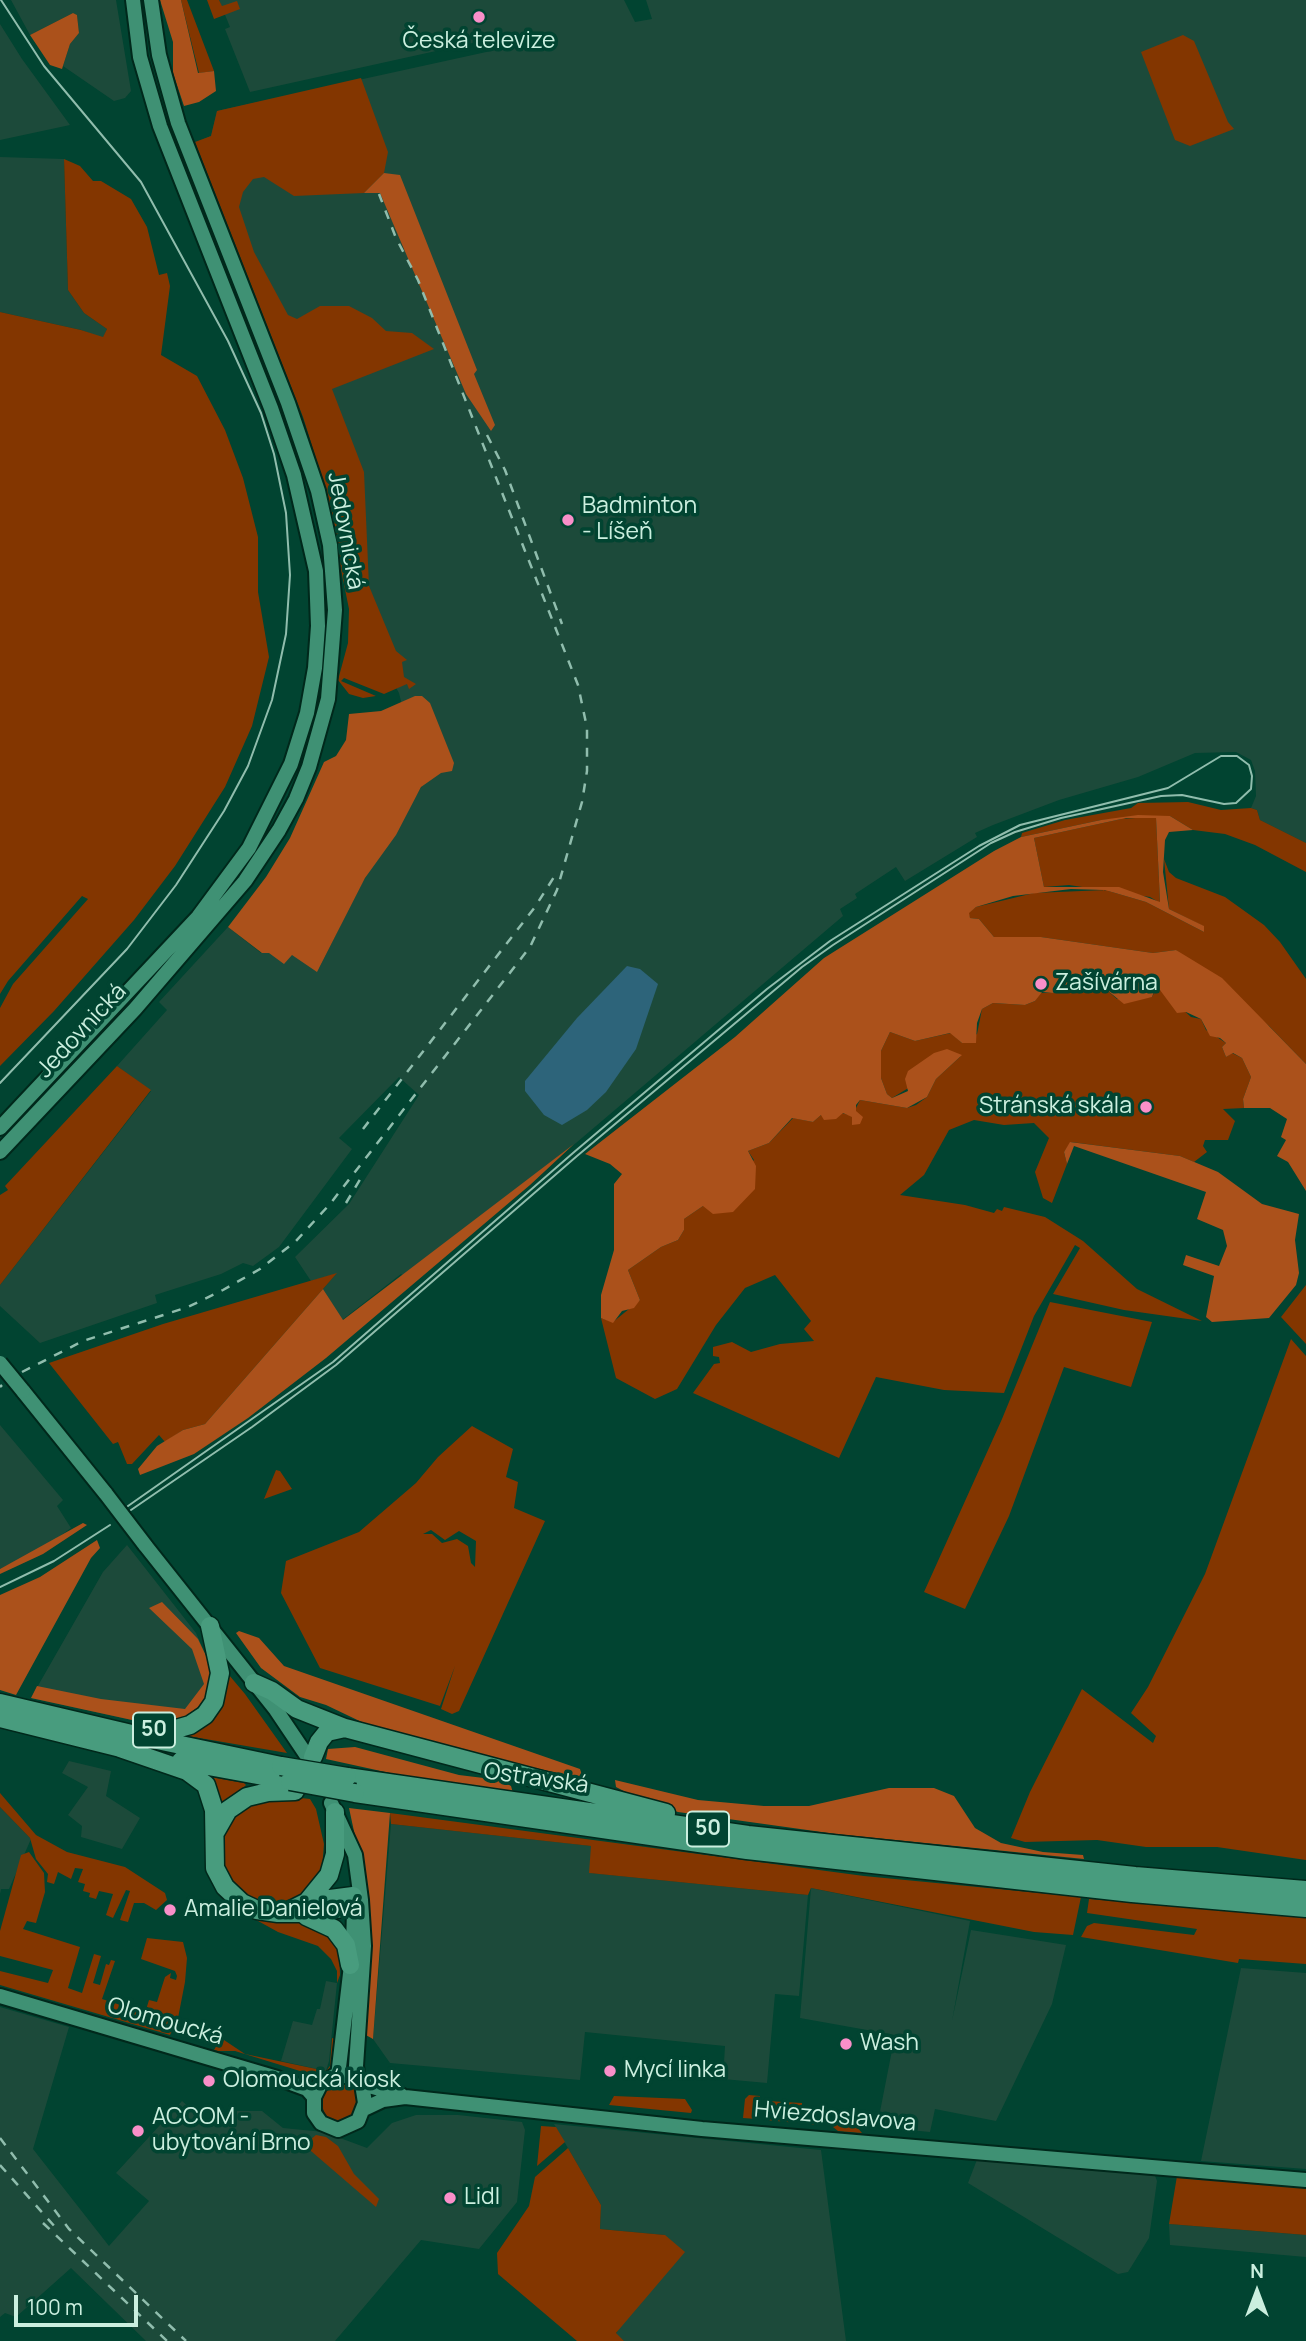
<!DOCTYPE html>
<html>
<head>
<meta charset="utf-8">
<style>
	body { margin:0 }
	#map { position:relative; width:1306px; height:2341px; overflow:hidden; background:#014431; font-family:Manrope,sans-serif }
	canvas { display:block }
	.north { position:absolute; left:1222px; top:2257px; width:70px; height:70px; -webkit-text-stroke:5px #014431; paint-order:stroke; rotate:0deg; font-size:19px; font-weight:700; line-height:28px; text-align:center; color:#cbefdf }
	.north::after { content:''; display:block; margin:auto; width:24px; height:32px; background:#cbefdf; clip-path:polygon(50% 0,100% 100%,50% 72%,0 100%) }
	.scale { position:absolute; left:14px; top:2295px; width:124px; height:32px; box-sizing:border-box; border:4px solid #cbefdf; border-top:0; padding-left:9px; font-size:21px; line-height:24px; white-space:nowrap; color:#cbefdf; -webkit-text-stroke:5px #014431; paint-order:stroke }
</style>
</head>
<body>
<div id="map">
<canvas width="1306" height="2341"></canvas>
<div class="north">N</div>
<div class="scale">100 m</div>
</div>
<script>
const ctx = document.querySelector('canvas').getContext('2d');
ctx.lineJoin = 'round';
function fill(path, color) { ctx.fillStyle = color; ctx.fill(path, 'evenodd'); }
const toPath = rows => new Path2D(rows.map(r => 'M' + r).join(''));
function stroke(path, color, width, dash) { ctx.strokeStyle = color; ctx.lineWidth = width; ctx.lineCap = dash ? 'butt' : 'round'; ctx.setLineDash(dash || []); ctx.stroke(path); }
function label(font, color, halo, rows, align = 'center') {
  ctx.font = font + ' Manrope,sans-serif'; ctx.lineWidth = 7; ctx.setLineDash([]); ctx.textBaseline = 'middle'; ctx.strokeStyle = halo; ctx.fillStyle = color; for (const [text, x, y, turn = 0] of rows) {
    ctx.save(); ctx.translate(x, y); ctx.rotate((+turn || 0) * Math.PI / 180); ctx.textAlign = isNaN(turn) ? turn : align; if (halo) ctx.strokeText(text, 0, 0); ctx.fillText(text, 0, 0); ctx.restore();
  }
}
const built = toPath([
	[11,0,116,0,131,91,125,98,114,101,63,66,70,44,79,33,77,15,73,13,30,35],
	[219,0,624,0,635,22,652,19,646,0,1306,0,1306,843,1260,820,1257,810,1251,808,1256,796,1255,771,1251,760,1236,752,1195,753,1138,777,1059,800,993,825,975,833,977,837,905,881,896,867,855,894,857,898,840,909,843,916,576,1143,407,1278,401,1274,342,1320,323,1289,336,1274,311,1281,295,1257,349,1204,419,1095,399,1077,339,1138,352,1149,279,1247,253,1266,243,1263,221,1274,155,1295,157,1303,40,1343,0,1306,0,1285,151,1091,117,1066,167,1010,159,1002,228,927,261,953,275,937,319,968,362,883,422,786,399,693,388,673,300,405,196,142,211,136,217,111,500,49,495,38,250,92,225,29,230,27],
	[0,24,22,59,70,125,0,140],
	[0,157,64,159,68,290,84,313,107,329,103,338,81,330,0,312],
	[0,1425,63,1500,57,1506,71,1528,45,1547,0,1569],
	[127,1545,196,1633,207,1658,211,1676,205,1698,183,1718,132,1720,31,1698,103,1572],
	[69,1761,111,1771,106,1796,140,1818,122,1849,81,1837,82,1826,68,1815,88,1787,62,1773],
	[0,1807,31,1839,9,1889,1,1889,0,1894],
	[391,1824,592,1846,590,1873,808,1895,799,1996,775,1994,767,2083,723,2079,725,2046,585,2032,580,2080,390,2063,373,2039],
	[811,1888,970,1921,952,2021,971,1930,1066,1945,1052,2004,996,2121,935,2109,930,2132,877,2127,895,2035,800,2018],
	[1241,1968,1306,1973,1306,2169,1201,2161],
	[326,1981,337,1983,329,2061,326,2071,281,2061,293,2021,312,2025,317,2009,320,2009],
	[0,2007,69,2027,33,2149,109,2246,149,2201,116,2173,182,2101,212,2127,227,2111,262,2111,283,2128,324,2132,367,2148,392,2123,416,2115,458,2115,522,2122,525,2130,517,2202,479,2249,421,2240,335,2341,146,2341,71,2268,16,2317,5,2313,0,2317],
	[554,2124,821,2150,846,2341,624,2341,616,2334,665,2235,600,2229,601,2205],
	[978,2157,1154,2173,1157,2181,1149,2238,1128,2272,1118,2274,968,2183],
	[1169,2224,1306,2235,1306,2257,1170,2245]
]);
const green = toPath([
	[181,0,187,0,214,71,199,73],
	[207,0,219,0,222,6,237,1,240,9,214,19],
	[1183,35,1194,41,1228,122,1234,129,1190,146,1175,140,1141,52],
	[361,78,388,152,384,173,364,193,294,196,264,177,253,179,243,192,239,207,254,252,288,315,297,319,320,306,349,306,372,318,386,331,412,333,434,349,332,389,364,472,369,586,396,651,407,660,402,662,404,677,416,684,409,689,407,684,384,694,344,678,341,681,376,696,363,698,349,694,338,680,348,643,349,609,323,481,303,417,195,142,211,136,217,111],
	[64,159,80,166,93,181,101,181,131,199,147,227,159,275,167,273,170,286,161,355,197,376,225,430,243,478,258,537,258,592,269,657,252,726,225,787,175,866,134,920,54,1011,0,1066,0,1008,13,984,88,899,82,896,8,981,0,994,0,312,81,330,103,337,107,329,84,313,68,290],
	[1188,802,1221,810,1251,808,1257,810,1260,820,1306,843,1306,872,1255,845,1225,834,1193,830,1170,816,1101,820,1021,837,1022,833,1065,820,1131,808,1138,803],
	[1126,818,1156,818,1160,903,1150,897,1069,885,1044,887,1034,838],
	[1164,859,1169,872,1176,878,1225,897,1264,925,1280,942,1306,979,1306,1064,1269,1026,1176,950,1153,953,1041,937,994,937,979,919,970,918,968,913,976,907,1034,893,1105,890,1146,902,1204,932,1203,926,1169,909],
	[1083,985,1102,986,1117,999,1152,997,1156,989,1163,991,1191,1017,1201,1019,1206,1030,1226,1043,1222,1047,1226,1057,1232,1053,1242,1058,1251,1077,1243,1099,1244,1108,1223,1109,1235,1121,1228,1140,1205,1140,1203,1146,1207,1152,1194,1162,1180,1156,1071,1142,1064,1152,1067,1164,1052,1203,1043,1198,1035,1172,1049,1138,1034,1123,1004,1125,974,1120,949,1130,924,1175,900,1195,965,1205,994,1213,997,1209,1002,1211,1004,1207,1045,1217,1083,1241,1137,1289,1202,1321,1124,1310,1053,1294,1080,1248,1075,1245,1034,1316,1004,1393,944,1390,876,1377,839,1458,693,1393,714,1364,720,1363,719,1357,713,1356,713,1347,732,1342,751,1352,780,1344,814,1341,804,1329,811,1321,775,1275,745,1288,716,1325,677,1389,655,1399,616,1378,601,1318,613,1322,640,1300,628,1270,661,1247,678,1240,684,1230,684,1219,703,1206,754,1160,748,1151,769,1143,793,1118,813,1122,821,1115,842,1113,852,1116,860,1100,907,1108,916,1105,927,1097,936,1079,961,1056,892,1098,887,1094,881,1078,881,1051,890,1032,915,1041,951,1033,962,1043,977,1034,982,1009,993,1003,1025,1005,1035,1001,1039,993,1052,993],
	[117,1066,151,1090,0,1285,0,1195,8,1190,5,1186],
	[337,1273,205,1424,183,1430,165,1442,159,1435,132,1464,127,1464,118,1442,113,1444,49,1363,163,1324],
	[1306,1285,1306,1344,1281,1317],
	[1050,1302,1152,1322,1131,1387,1064,1367,1009,1516,965,1609,924,1592,1002,1419],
	[1291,1339,1306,1356,1306,1860,1217,1847,1146,1847,1097,1840,1025,1842,1011,1838,1030,1792,1082,1689,1153,1743,1156,1736,1131,1713,1148,1687,1205,1574],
	[472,1426,513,1449,506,1477,518,1482,514,1508,545,1521,459,1711,452,1714,441,1709,455,1666,440,1706,320,1668,281,1593,286,1561,359,1532,416,1483,438,1457],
	[431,1530,445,1540,459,1531,476,1541,475,1567,471,1563,468,1546,457,1539,442,1543,432,1534,423,1534],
	[276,1470,280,1471,292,1489,264,1499],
	[229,1675,245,1694,287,1753,182,1735],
	[205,1776,244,1783,246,1785,220,1810],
	[0,1793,36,1835,67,1852,125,1867,165,1893,167,1900,156,1910,144,1903,134,1903,128,1922,120,1920,130,1891,126,1890,113,1918,106,1915,113,1894,99,1891,96,1899,89,1897,90,1893,83,1891,85,1884,78,1882,83,1869,75,1868,71,1879,58,1872,54,1884,47,1882,48,1874,36,1859,30,1838,0,1807],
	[292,1797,310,1799,316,1809,324,1844,322,1869,295,1902,278,1907,243,1897,222,1870,221,1832,246,1803],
	[390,1813,864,1876,1081,1897,1073,1935,1034,1932,811,1888,808,1895,589,1873,591,1846,391,1824],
	[29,1852,44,1873,45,1892,36,1923,27,1921,23,1929,80,1947,68,1988,82,1993,94,1954,101,1956,93,1983,100,1985,106,1964,109,1965,111,1960,115,1961,102,1999,145,2013,149,2000,157,2002,165,1977,171,1973,170,1978,176,1980,177,1976,175,1971,141,1959,147,1938,183,1942,187,1958,185,1982,178,2018,170,2035,0,1985,0,1971,48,1983,53,1970,0,1956,0,1931,21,1855],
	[1089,1899,1306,1916,1306,1964,1239,1959,1238,1963,1081,1937,1087,1926,1094,1923,1194,1935,1197,1929,1087,1913],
	[240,1911,304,1922,324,1931,339,1950,340,1975,337,1983,337,1971,331,1959,318,1946,278,1932],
	[221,2038,245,2054,326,2071,330,2066,332,2038,335,2039,333,2064,328,2070,313,2075,235,2051,218,2051,191,2044,214,2050],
	[344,2080,358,2089,358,2107,343,2124,327,2120,321,2103,326,2091],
	[749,2095,760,2096,757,2119,743,2118,745,2099],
	[614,2096,685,2099,692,2110,691,2113,609,2105],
	[767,2101,802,2103,802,2112,816,2115,818,2125,766,2120],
	[837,2117,851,2120,862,2133,838,2131,833,2127],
	[541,2126,556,2127,565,2142,537,2166],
	[316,2135,326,2137,338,2146,354,2174,379,2199,376,2207,304,2145],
	[568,2148,601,2205,600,2229,665,2235,685,2252,616,2333,624,2341,577,2341,498,2274,497,2253,529,2206,535,2177],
	[1177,2176,1306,2185,1306,2235,1169,2224]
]);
const forest = toPath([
	[160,0,181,0,198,73,214,71,216,91,199,102,184,106,173,73,173,42],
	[73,13,77,15,79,33,70,44,62,69,50,65,30,35],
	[384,173,400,175,477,370,474,374,495,425,491,431,466,394,380,193,364,193],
	[415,696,422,696,430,703,454,763,452,771,441,773,421,787,396,835,365,878,317,972,292,955,284,964,269,953,262,953,228,927,266,877,290,838,324,762,336,756,346,740,349,714,381,711],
	[1138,815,1170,816,1193,830,1169,832,1165,840,1163,872,1169,909,1204,926,1204,932,1146,902,1105,890,1071,889,1013,896,976,907,969,913,970,918,979,919,994,937,1041,937,1153,953,1176,950,1222,978,1306,1064,1306,1191,1288,1162,1277,1156,1286,1140,1281,1137,1287,1119,1270,1108,1244,1108,1243,1099,1251,1077,1242,1058,1233,1053,1226,1057,1222,1047,1226,1043,1220,1038,1210,1036,1201,1019,1186,1012,1177,1013,1160,990,1155,989,1152,997,1124,1004,1102,986,1083,985,1053,993,1042,992,1035,1001,1025,1005,993,1003,982,1009,977,1023,976,1043,962,1043,950,1033,915,1041,890,1032,881,1051,881,1078,887,1094,892,1098,908,1091,905,1079,908,1071,934,1053,947,1049,962,1055,936,1079,927,1097,907,1108,860,1100,856,1105,856,1111,863,1117,860,1124,852,1125,852,1117,843,1113,836,1119,824,1120,821,1115,813,1122,792,1118,769,1143,748,1151,756,1166,755,1189,733,1212,713,1214,703,1206,684,1219,684,1230,678,1240,661,1247,628,1270,640,1300,634,1308,622,1311,613,1323,601,1318,601,1295,614,1250,614,1184,622,1174,610,1164,585,1154,735,1037,824,958,994,851,1021,837,1101,820],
	[1126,818,1156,818,1160,902,1119,887,1044,887,1034,838],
	[1070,1142,1180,1156,1218,1172,1262,1204,1299,1214,1295,1240,1299,1273,1296,1285,1269,1318,1212,1322,1206,1317,1214,1276,1183,1265,1186,1255,1219,1266,1227,1246,1223,1230,1197,1219,1206,1192,1074,1146,1067,1164,1064,1152],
	[574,1144,530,1185,326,1358,248,1418,194,1454,140,1475,138,1469,157,1446,183,1430,205,1424,323,1289,343,1320],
	[83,1523,87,1525,43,1554,0,1574,0,1569],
	[97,1540,100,1548,91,1558,16,1695,0,1690,0,1595,40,1577],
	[162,1602,198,1639,207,1658,211,1676,205,1698,198,1707,183,1718,163,1723,132,1720,31,1698,37,1686,101,1699,185,1709,204,1684,192,1649,149,1608],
	[239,1631,259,1638,284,1666,580,1769,583,1778,491,1759,370,1726,326,1705,300,1697,261,1668,236,1633],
	[355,1747,459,1775,500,1780,511,1786,513,1793,399,1775,326,1759,328,1749],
	[615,1780,698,1800,764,1806,809,1806,889,1788,934,1788,954,1796,975,1828,1001,1843,1043,1852,1083,1855,1084,1859,836,1834,678,1812,641,1800,616,1787],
	[349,1808,390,1813,373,2039,364,2034,364,1878]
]);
const water = toPath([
	[627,966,640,969,658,984,636,1049,606,1092,587,1110,562,1125,544,1115,525,1091,525,1081,577,1018]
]);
const major = toPath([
	[0,1128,198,917,249,848,291,764,307,713,315,668,318,626,316,571,294,475,271,408,160,126,140,57,133,0],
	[0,1152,135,1009,245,881,279,830,296,799,309,767,328,699,335,610,330,545,318,491,288,403,178,123,159,55,151,0],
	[23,1391,106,1494],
	[145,1545,276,1710,307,1756],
	[331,1803,355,1855,361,1900,364,1946,356,2066,358,2080],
	[0,1996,277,2078,307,2089,314,2097],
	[338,2076,353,1948,354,1909],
	[362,2084,365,2103,358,2121,338,2130,321,2123,314,2113,314,2097,320,2085,334,2076,350,2076,362,2084,401,2095],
	[364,2109,383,2100,405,2097,702,2129,1306,2180]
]);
const highway = toPath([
	[254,1683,272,1691,297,1709,345,1728,666,1813],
	[0,1703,157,1740,281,1766],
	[0,1718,129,1750],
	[146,1729,176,1729,190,1725,205,1715,214,1702,220,1673,210,1626],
	[120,1748,187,1771,206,1785,214,1810,215,1868,225,1887,242,1903,257,1910,278,1913,314,1913,354,1906],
	[313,1757,319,1742,327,1732,345,1728],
	[181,1761,290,1781],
	[347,1777,748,1835,1135,1876,1306,1890],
	[355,1793,747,1850,1132,1893,1306,1908],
	[216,1831,228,1810,247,1797,268,1792,295,1791],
	[307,1902,353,1896],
	[289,1911,307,1902,329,1875,335,1854,335,1812],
	[306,1916,334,1929,346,1945,350,1965]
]);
const tram = toPath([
	[0,1083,127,949,176,885,224,811,248,766,272,700,286,634,290,575,286,513,274,454,261,413,228,341,141,182,44,66,1,0],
	[128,1506,333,1362,573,1153,767,989,830,941,979,846,1020,825,1168,788,1221,756,1237,756,1249,765,1252,776,1251,789,1236,803,1224,804,1182,795,1161,796,1061,818,1015,832,991,843,833,945,802,967,577,1156,336,1365,252,1427,131,1510],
	[0,1587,54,1561,110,1525]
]);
const rail = toPath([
	[487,435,505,470,562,624],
	[363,1129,535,907,554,877],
	[346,1203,362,1176],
	[22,1372,83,1341,188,1307,223,1290,260,1269,296,1241,330,1204,530,947,557,890,582,802,587,771,587,728,578,685,418,280,396,238,379,194],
	[0,1387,2,1385],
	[0,2138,69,2229,186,2341],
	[0,2165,56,2228],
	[43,2223,167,2341]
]);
const majorBridge = toPath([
	[0,1363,23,1391],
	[106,1494,145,1545]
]);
const highwayBridge = toPath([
	[281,1766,347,1777],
	[290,1781,355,1793]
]);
const markers = [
	[479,17,7,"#f98fc9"],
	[568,520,7,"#f98fc9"],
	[1041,984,7,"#f98fc9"],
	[1146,1107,7,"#f98fc9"],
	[170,1910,7,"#f98fc9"],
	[846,2044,7,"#f98fc9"],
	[610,2071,7,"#f98fc9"],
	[209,2081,7,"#f98fc9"],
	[138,2131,7,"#f98fc9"],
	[450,2198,7,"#f98fc9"]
];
const shields = [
	[154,1730,42],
	[708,1829,42]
];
const shieldNames = [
	["50",154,1730],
	["50",708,1829]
];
const poiNames = [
	["Česká televize",479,42,"center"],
	["Badminton",582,507],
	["- Líšeň",582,533],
	["Zašívárna",1055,984],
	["Stránská skála",1132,1107,"right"],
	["Amalie Danielová",184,1910],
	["Wash",860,2044],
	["Mycí linka",624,2071],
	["Olomoucká kiosk",223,2081],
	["ACCOM -",152,2118],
	["ubytování Brno",152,2144],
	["Lidl",464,2198]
];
const streetNames = [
	["Jedovnická",345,531,80],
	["Jedovnická",82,1031,-47],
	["Ostravská",536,1779,8],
	["Olomoucká",165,2022,16],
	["Hviezdoslavova",835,2117,5]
];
fill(built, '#1c4a3a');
fill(green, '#833600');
fill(forest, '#ab511b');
fill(water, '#2d647a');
stroke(major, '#00281b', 18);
stroke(highway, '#00281b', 21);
stroke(major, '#3f9174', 14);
stroke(highway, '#489c7e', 18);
stroke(tram, '#90bdad', 2);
stroke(rail, '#90bdad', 2.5, [9, 9]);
stroke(majorBridge, '#00281b', 18, []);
stroke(highwayBridge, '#00281b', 21, []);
stroke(majorBridge, '#3f9174', 14);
stroke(highwayBridge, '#489c7e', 18);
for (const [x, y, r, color] of markers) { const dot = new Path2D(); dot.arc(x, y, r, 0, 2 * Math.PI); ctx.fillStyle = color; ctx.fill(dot); stroke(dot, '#014431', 2.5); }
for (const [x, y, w] of shields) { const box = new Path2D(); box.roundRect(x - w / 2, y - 17.5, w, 35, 5); ctx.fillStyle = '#014431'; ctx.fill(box); stroke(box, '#cbefdf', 2); }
label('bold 21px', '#cbefdf', null, shieldNames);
label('23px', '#cbefdf', '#014431', poiNames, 'left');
label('23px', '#cbefdf', '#014431', streetNames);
</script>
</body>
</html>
